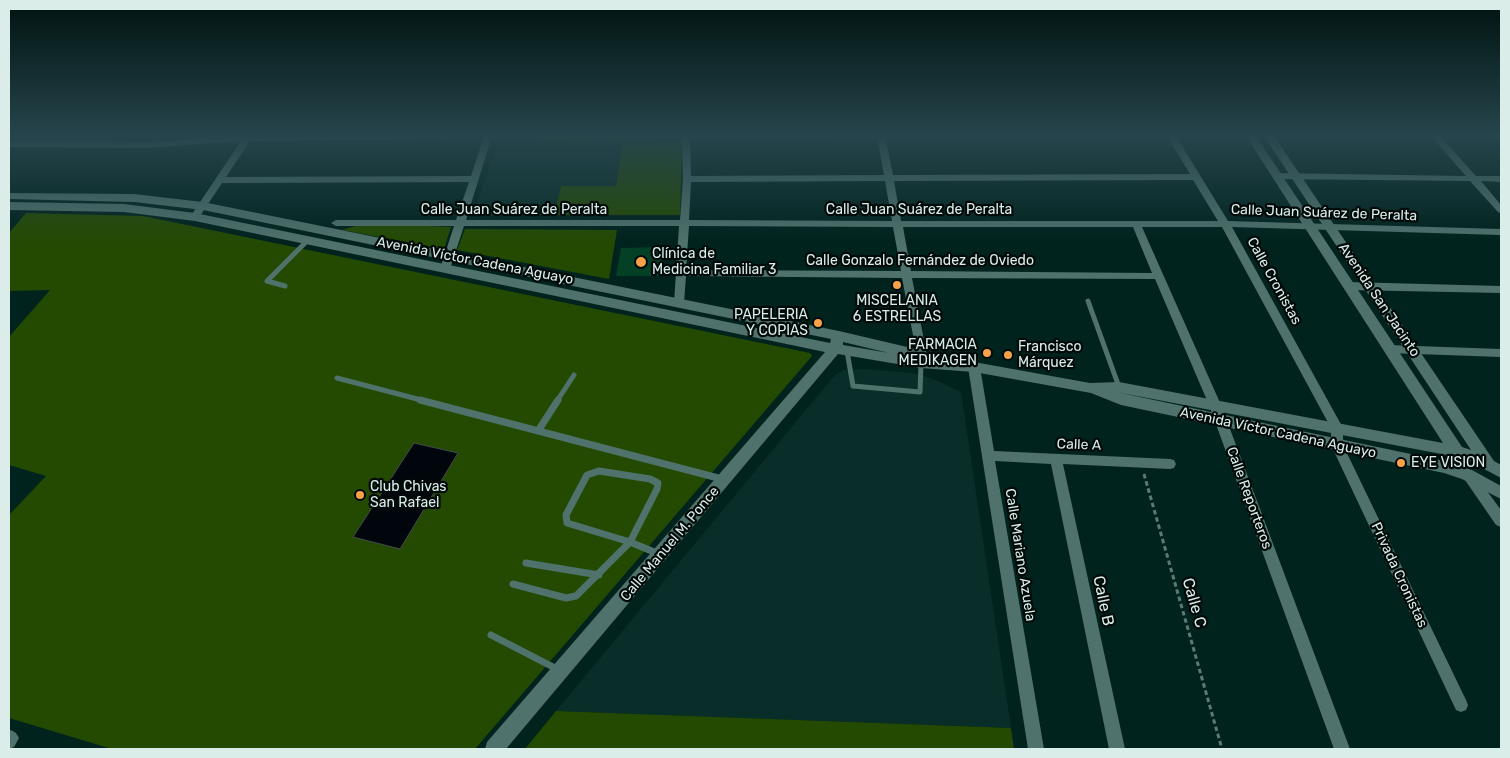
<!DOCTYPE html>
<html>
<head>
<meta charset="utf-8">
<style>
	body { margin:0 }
	#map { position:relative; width:1510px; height:758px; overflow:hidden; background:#00231e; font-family:Rubik,sans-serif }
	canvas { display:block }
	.frame { position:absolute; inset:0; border:10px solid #daede9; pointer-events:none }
</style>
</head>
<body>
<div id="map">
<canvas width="1510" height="758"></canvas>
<div class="frame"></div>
</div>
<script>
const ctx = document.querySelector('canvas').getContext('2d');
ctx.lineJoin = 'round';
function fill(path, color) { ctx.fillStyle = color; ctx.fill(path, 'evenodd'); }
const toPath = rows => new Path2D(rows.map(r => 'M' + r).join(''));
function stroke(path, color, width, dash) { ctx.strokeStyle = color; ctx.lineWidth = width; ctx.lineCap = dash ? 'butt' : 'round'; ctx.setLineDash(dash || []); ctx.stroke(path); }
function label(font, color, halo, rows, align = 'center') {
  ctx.font = font + ' Rubik,sans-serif'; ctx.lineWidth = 4.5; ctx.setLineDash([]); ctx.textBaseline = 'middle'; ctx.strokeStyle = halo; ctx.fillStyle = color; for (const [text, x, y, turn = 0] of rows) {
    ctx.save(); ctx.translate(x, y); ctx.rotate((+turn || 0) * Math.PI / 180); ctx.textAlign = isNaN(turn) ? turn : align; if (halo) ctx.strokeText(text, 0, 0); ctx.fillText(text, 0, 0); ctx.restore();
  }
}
const built = toPath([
	[623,140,616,186,561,186,554,215,473,216,498,141],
	[868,369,919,374,940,382,961,392,1011,728,556,711,835,375,843,370]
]);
const green = toPath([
	[623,140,682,141,680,215,554,215,561,186,616,186],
	[26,213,143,216,810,353,812,356,475,749,112,749,9,718,9,515,46,476,9,465,9,337,50,290,9,291,9,233],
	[383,224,451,227,444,249,342,230,359,225],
	[465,229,617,230,609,279,457,250],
	[556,711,1011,728,1014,749,525,749]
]);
const water = toPath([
	[414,443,458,453,400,549,353,537,414,443]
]);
const building = toPath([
	[665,247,662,276,616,276,621,248]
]);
const path = toPath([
	[1144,474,1222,749]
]);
const serviceFar1 = toPath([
	[285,286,267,281,307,241],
	[1088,301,1119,387],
	[847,351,853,386,920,392,921,363],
	[337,378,425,401],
	[557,401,574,375]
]);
const service = toPath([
	[420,400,722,479],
	[538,431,558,400],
	[599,471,650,479,658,483,657,489,630,542,567,523,566,515,587,475,599,471],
	[630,542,659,554],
	[526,563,599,575],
	[513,584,566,598,576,596,630,542],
	[491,635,557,669]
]);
const minor = toPath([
	[238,136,451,136,447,139,250,141,226,177,471,176,484,136,492,136,466,220,680,220,683,179,682,139,540,139,536,136,833,136,829,139,690,139,691,176,884,175,877,136,885,136,893,175,1190,174,1167,136,1176,136,1228,221,1501,229,1501,235,1232,227,1343,428,1343,445,1466,700,1468,705,1466,710,1461,712,1456,710,1331,445,1331,428,1222,227,1142,227,1221,405,1350,749,1334,749,1209,405,1155,279,912,278,927,356,925,366,921,367,915,363,917,356,902,278,686,276,684,303,679,307,674,303,679,226,464,226,450,269,445,272,440,269,454,226,336,226,331,223,336,220,456,220,469,182,222,183,198,219,195,220,190,217,241,141,147,148,9,147,9,141,147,142,238,136],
	[1193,180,1218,221,901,221,894,181,1193,180],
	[885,181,892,221,689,220,691,182,885,181],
	[689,226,893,227,901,271,686,270,689,226],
	[903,227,1133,227,1152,273,911,271,903,227],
	[1431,136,1440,136,1476,176,1501,176,1501,182,1481,181,1501,205,1501,213,1498,212,1470,181,1276,179,1272,176,1276,173,1466,176,1431,136],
	[1348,282,1501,286,1501,293,1348,290,1343,286,1348,282],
	[1388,345,1501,349,1501,357,1388,353,1383,349,1388,345],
	[974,363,980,367,994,451,1170,459,1174,460,1176,464,1174,468,1170,469,1063,464,1125,749,1109,749,1051,464,995,461,1044,749,1028,749,968,367,974,363],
	[1469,471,1473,472,1501,510,1501,527,1496,525,1465,480,1463,476,1465,472,1469,471],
	[11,730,16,733,19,738,14,747,9,749,9,731,11,730]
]);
const tertiary = toPath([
	[1246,136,1256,136,1462,447,1471,450,1264,136,1274,136,1494,461,1501,465,1501,478,1471,462,1461,459,1458,460,1452,456,1116,392,1444,461,1472,470,1501,486,1501,499,1462,479,1444,473,1121,405,1091,393,974,372,921,368,838,354,506,749,485,749,487,742,825,352,195,221,124,212,9,210,9,202,124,204,195,213,830,343,831,339,203,210,134,202,9,199,9,193,134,194,203,202,839,331,920,350,922,354,919,358,974,362,1090,383,1119,382,1443,443,1246,136],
	[843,342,889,353,843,345,843,342]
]);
const markers = [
	[641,262,6,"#f7a148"],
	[897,285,5,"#f7a148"],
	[818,323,5,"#f7a148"],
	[987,353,5,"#f7a148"],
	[1008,355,5,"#f7a148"],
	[1401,463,5,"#f7a148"],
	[360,495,5,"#f7a148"]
];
const streetNames = [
	["Calle Juan Suárez de Peralta",514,210],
	["Calle Juan Suárez de Peralta",919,210],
	["Calle Juan Suárez de Peralta",1324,213,2],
	["Avenida Víctor Cadena Aguayo",475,261,11],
	["Calle Gonzalo Fernández de Oviedo",920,261],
	["Calle Cronistas",1274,281,61],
	["Avenida San Jacinto",1379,300,56],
	["Avenida Víctor Cadena Aguayo",1278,433,12],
	["Calle A",1079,445,2],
	["Calle Reporteros",1249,498,70],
	["Calle Manuel M. Ponce",670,544,-50],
	["Calle Mariano Azuela",1020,555,81],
	["Privada Cronistas",1399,575,65]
];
const poiNames = [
	["Clínica de",652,254],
	["Medicina Familiar 3",652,270],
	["MISCELANIA",897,301,"center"],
	["6 ESTRELLAS",897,317,"center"],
	["PAPELERIA",808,315,"right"],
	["Y COPIAS",808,331,"right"],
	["FARMACIA",977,345,"right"],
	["MEDIKAGEN",977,361,"right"],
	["Francisco",1018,347],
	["Márquez",1018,363],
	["EYE VISION",1411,463],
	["Club Chivas",370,487],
	["San Rafael",370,503]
];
const nearStreetnames = [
	["Calle B",1103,601,78],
	["Calle C",1194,603,74]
];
fill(built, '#092e29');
fill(green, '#244a02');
fill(water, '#00060c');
stroke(water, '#414b4e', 1);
fill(building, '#034026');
stroke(path, '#5e7a75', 3, [4.5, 3]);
stroke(serviceFar1, '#4f726c', 5);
stroke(service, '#4f726c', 7);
fill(minor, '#4f726c');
fill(tertiary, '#4f726c');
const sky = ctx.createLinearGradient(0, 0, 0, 243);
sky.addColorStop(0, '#001310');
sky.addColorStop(0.56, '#26454c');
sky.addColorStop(1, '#26454c00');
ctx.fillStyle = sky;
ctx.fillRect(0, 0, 1510, 243);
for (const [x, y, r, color] of markers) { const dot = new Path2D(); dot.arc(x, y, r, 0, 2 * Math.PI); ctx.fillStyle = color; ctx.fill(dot); stroke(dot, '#010a08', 2); }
label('14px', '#daede9', '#010a08', streetNames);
label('14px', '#daede9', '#010a08', poiNames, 'left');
label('16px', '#daede9', '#010a08', nearStreetnames);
</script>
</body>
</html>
